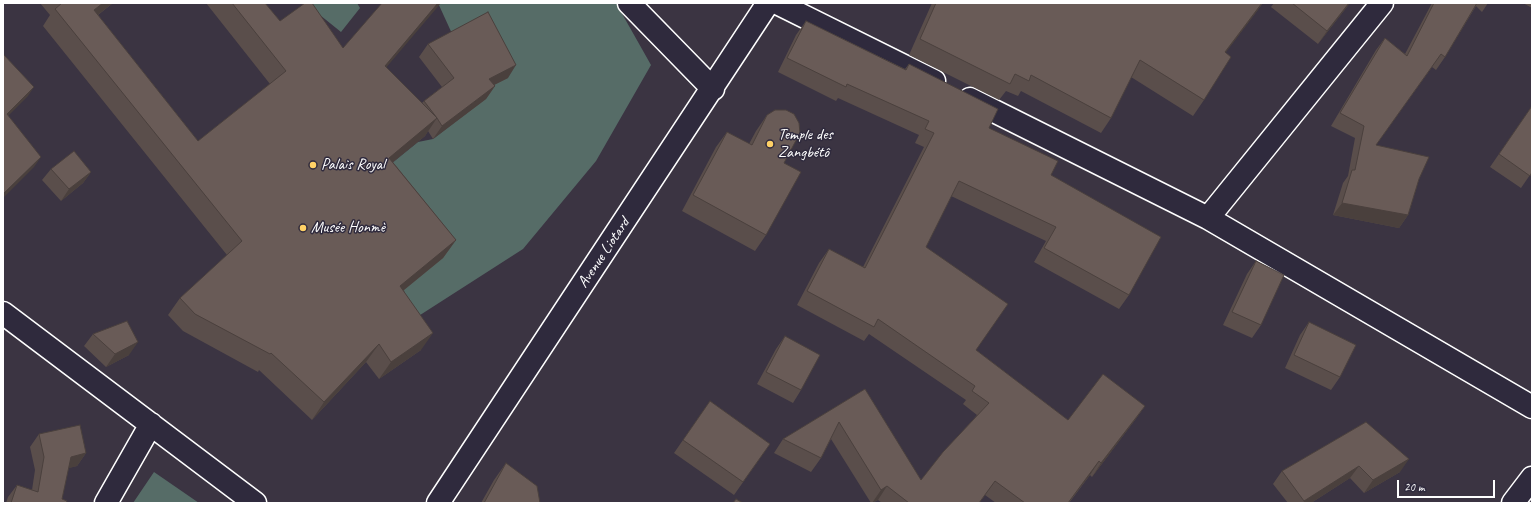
<!DOCTYPE html>
<html>
<head>
<meta charset="utf-8">
<style>
	body { margin:0 }
	#map { position:relative; width:1535px; height:506px; overflow:hidden; background:#3b3442; font-family:Caveat,sans-serif }
	canvas { display:block }
	.frame { position:absolute; inset:0; border:4px solid #fff; pointer-events:none }
	.scale { position:absolute; left:1397px; top:480px; width:98px; height:18px; box-sizing:border-box; border:2px solid #fff; border-top:0; padding-left:5px; font-size:12px; line-height:14px; white-space:nowrap; color:#fff; -webkit-text-stroke:3px #2f2a3d; paint-order:stroke }
</style>
</head>
<body>
<div id="map">
<canvas width="1535" height="506"></canvas>
<div class="frame"></div>
<div class="scale">20 m</div>
</div>
<script>
const ctx = document.querySelector('canvas').getContext('2d');
ctx.lineJoin = 'round';
function fill(path, color) { ctx.fillStyle = color; ctx.fill(path, 'evenodd'); }
const toPath = rows => new Path2D(rows.map(r => 'M' + r).join(''));
function stroke(path, color, width, dash) { ctx.strokeStyle = color; ctx.lineWidth = width; ctx.lineCap = dash ? 'butt' : 'round'; ctx.setLineDash(dash || []); ctx.stroke(path); }
function label(font, color, halo, rows, align = 'center') {
  ctx.font = font + ' Caveat,sans-serif'; ctx.lineWidth = 3; ctx.setLineDash([]); ctx.textBaseline = 'middle'; ctx.strokeStyle = halo; ctx.fillStyle = color; for (const [text, x, y, turn = 0] of rows) {
    ctx.save(); ctx.translate(x, y); ctx.rotate((+turn || 0) * Math.PI / 180); ctx.textAlign = isNaN(turn) ? turn : align; if (halo) ctx.strokeText(text, 0, 0); ctx.fillText(text, 0, 0); ctx.restore();
  }
}
const green = toPath([
	[305,3,357,3,360,8,341,32],
	[438,3,616,3,651,65,596,161,523,249,417,317,395,297,381,172,418,142,433,139,485,99,454,38],
	[154,472,199,503,133,503]
]);
const minor = toPath([
	[629,3,713,89],
	[777,3,934,81],
	[970,99,1208,218,1532,407],
	[1208,218,1382,3],
	[3,313,255,503],
	[106,503,151,424],
	[438,503,768,3]
]);
const major = toPath([
	[1513,503,1532,478]
]);
const wall = toPath([
	[40,3,113,3,98,15,198,141,270,84,206,3,265,3,280,21,386,67,422,103,424,101,442,87,419,57,428,44,508,78,494,85,495,86,486,99,433,139,428,131,425,136,393,162,456,240,443,258,404,290,421,350,379,379,366,362,312,420,259,370,258,372,183,331,168,315,180,298,227,255,43,26,50,15],
	[932,3,1263,3,1225,53,1204,100,1193,116,1131,77,1111,118,1101,133,1021,91,1018,96,1006,91,999,100,909,55],
	[1274,3,1350,3,1318,44,1271,7],
	[1432,3,1488,3,1482,12,1476,6,1445,57,1436,70,1432,67,1376,145,1419,179,1408,215,1399,228,1333,215,1343,183,1348,176,1355,138,1331,126,1376,50,1385,38,1405,54],
	[1523,3,1532,3,1532,8],
	[806,21,905,69,909,64,989,128,1051,175,1129,295,1119,309,1034,262,1046,241,951,196,926,247,976,350,1068,420,1145,406,1135,420,1092,477,1090,475,1069,503,996,503,985,495,979,503,882,503,878,500,872,503,871,503,831,439,821,458,811,472,774,453,783,439,865,389,921,480,977,415,963,404,966,400,869,334,864,341,797,305,819,263,829,249,863,267,924,147,915,143,919,135,838,98,836,101,778,72,796,35],
	[1532,106,1532,172,1521,188,1490,167],
	[767,115,784,163,766,235,755,251,682,211,716,147,727,132,749,144,756,131],
	[51,169,91,172,83,183,61,201,42,180],
	[1256,261,1261,325,1252,338,1223,325,1247,274],
	[1309,322,1340,377,1331,390,1285,368,1300,335],
	[93,334,129,355,106,367,84,346],
	[785,336,801,390,793,403,757,384,776,349],
	[710,401,770,444,734,495,674,453],
	[1366,422,1400,472,1364,493,1350,478,1311,503,1288,503,1273,484,1282,471],
	[39,434,86,453,77,466,68,468,62,499,66,503,6,503,8,497,17,485,32,490,35,470,30,447],
	[506,463,540,503,481,503,494,480]
]);
const shadedWall = toPath([
	[103,3,113,3,82,27,94,10],
	[438,3,441,3,373,83,385,66],
	[1262,3,1258,10,1214,68,1225,52],
	[1349,3,1350,3,1318,44,1327,31],
	[516,65,508,78,480,92,489,79],
	[495,86,486,99,433,139,442,126],
	[34,87,28,96,3,121,7,114],
	[437,118,425,136,377,175,389,158],
	[41,157,34,167,3,198,3,194],
	[91,172,83,183,61,201,69,189],
	[1342,203,1408,215,1399,228,1333,215],
	[456,240,443,258,388,303,400,286],
	[433,333,421,350,379,379,391,362],
	[138,342,129,355,106,367,115,354],
	[379,344,366,362,312,420,324,402],
	[1145,406,1135,420,1092,477,1101,463],
	[86,453,77,466,62,470,71,457],
	[1409,459,1400,472,1364,493,1373,480],
	[1099,461,1090,475,1068,503],
	[1359,466,1350,478,1311,503,1303,503,1304,501],
	[887,486,878,500,872,503,881,490]
]);
const building = toPath([
	[62,3,103,3,94,10,198,141,286,71,232,3,265,3,280,21,305,3,312,3,343,48,382,3,438,3,385,66,437,118,389,158,456,240,400,286,433,333,391,362,379,344,324,402,271,353,270,354,195,314,180,298,242,241,55,9,62,3],
	[936,3,1262,3,1225,52,1231,57,1204,100,1140,60,1111,118,1031,75,1029,81,1015,74,1010,84,920,39,936,3],
	[1292,3,1349,3,1327,31,1292,3],
	[1434,3,1477,3,1445,57,1441,54,1376,145,1429,157,1419,179,1408,215,1342,203,1352,170,1355,170,1364,126,1340,113,1385,38,1407,56,1434,3],
	[488,12,516,65,489,79,495,86,442,126,437,118,424,101,454,78,428,44,488,12],
	[806,21,906,70,909,64,998,109,989,128,1058,161,1051,175,1161,237,1129,295,1044,248,1056,227,959,181,926,247,1008,304,976,350,1068,420,1103,374,1145,406,1101,463,1099,461,1068,503,1025,503,995,481,979,503,909,503,887,486,881,490,839,422,821,458,783,439,865,389,921,480,943,452,989,403,972,391,975,386,878,319,874,327,807,291,829,249,865,268,934,133,925,129,929,121,847,84,846,87,787,58,806,21],
	[4,55,34,87,7,114,41,157,3,194,3,56,4,55],
	[1532,106,1532,172,1530,176,1499,154,1532,106],
	[775,110,786,110,794,114,799,123,800,133,784,163,801,172,766,235,693,195,727,132,752,145,767,115,775,110],
	[74,151,91,172,69,189,51,169,74,151],
	[1256,261,1284,275,1261,325,1232,312,1256,261],
	[127,321,138,342,115,354,93,334,127,321],
	[1309,322,1356,345,1340,377,1294,355,1309,322],
	[785,336,820,355,801,390,766,372,785,336],
	[710,401,770,444,743,482,683,440,710,401],
	[1366,422,1409,459,1373,480,1359,466,1304,501,1282,471,1366,422],
	[80,425,86,453,71,457,62,499,67,501,66,503,11,503,17,485,38,492,44,457,39,434,80,425],
	[506,463,537,486,540,503,484,503,506,463],
	[736,499,743,503,733,503,736,499]
]);
const markers = [
	[770,144,4,"#ffd166"],
	[313,165,4,"#ffd166"],
	[303,228,4,"#ffd166"]
];
const poiNames = [
	["Temple des",778,135],
	["Zangbétô",778,153],
	["Palais Royal",321,165],
	["Musée Honmè",311,228]
];
const streetNames = [
	["Avenue Liotard",604,253,-56]
];
fill(green, '#566c67');
stroke(minor, '#fff', 25);
stroke(major, '#fff', 25);
stroke(minor, '#2f2a3d', 22);
stroke(major, '#2f2a3d', 22);
fill(wall, '#5a4e4b');
fill(shadedWall, '#4a403d');
fill(building, '#695b57');
stroke(building, '#4a403d', 1);
for (const [x, y, r, color] of markers) { const dot = new Path2D(); dot.arc(x, y, r, 0, 2 * Math.PI); ctx.fillStyle = color; ctx.fill(dot); stroke(dot, '#2f2a3d', 1.5); }
label('16px', '#fff', '#2f2a3d', poiNames, 'left');
label('16px', '#fff', '#2f2a3d', streetNames);
</script>
</body>
</html>
